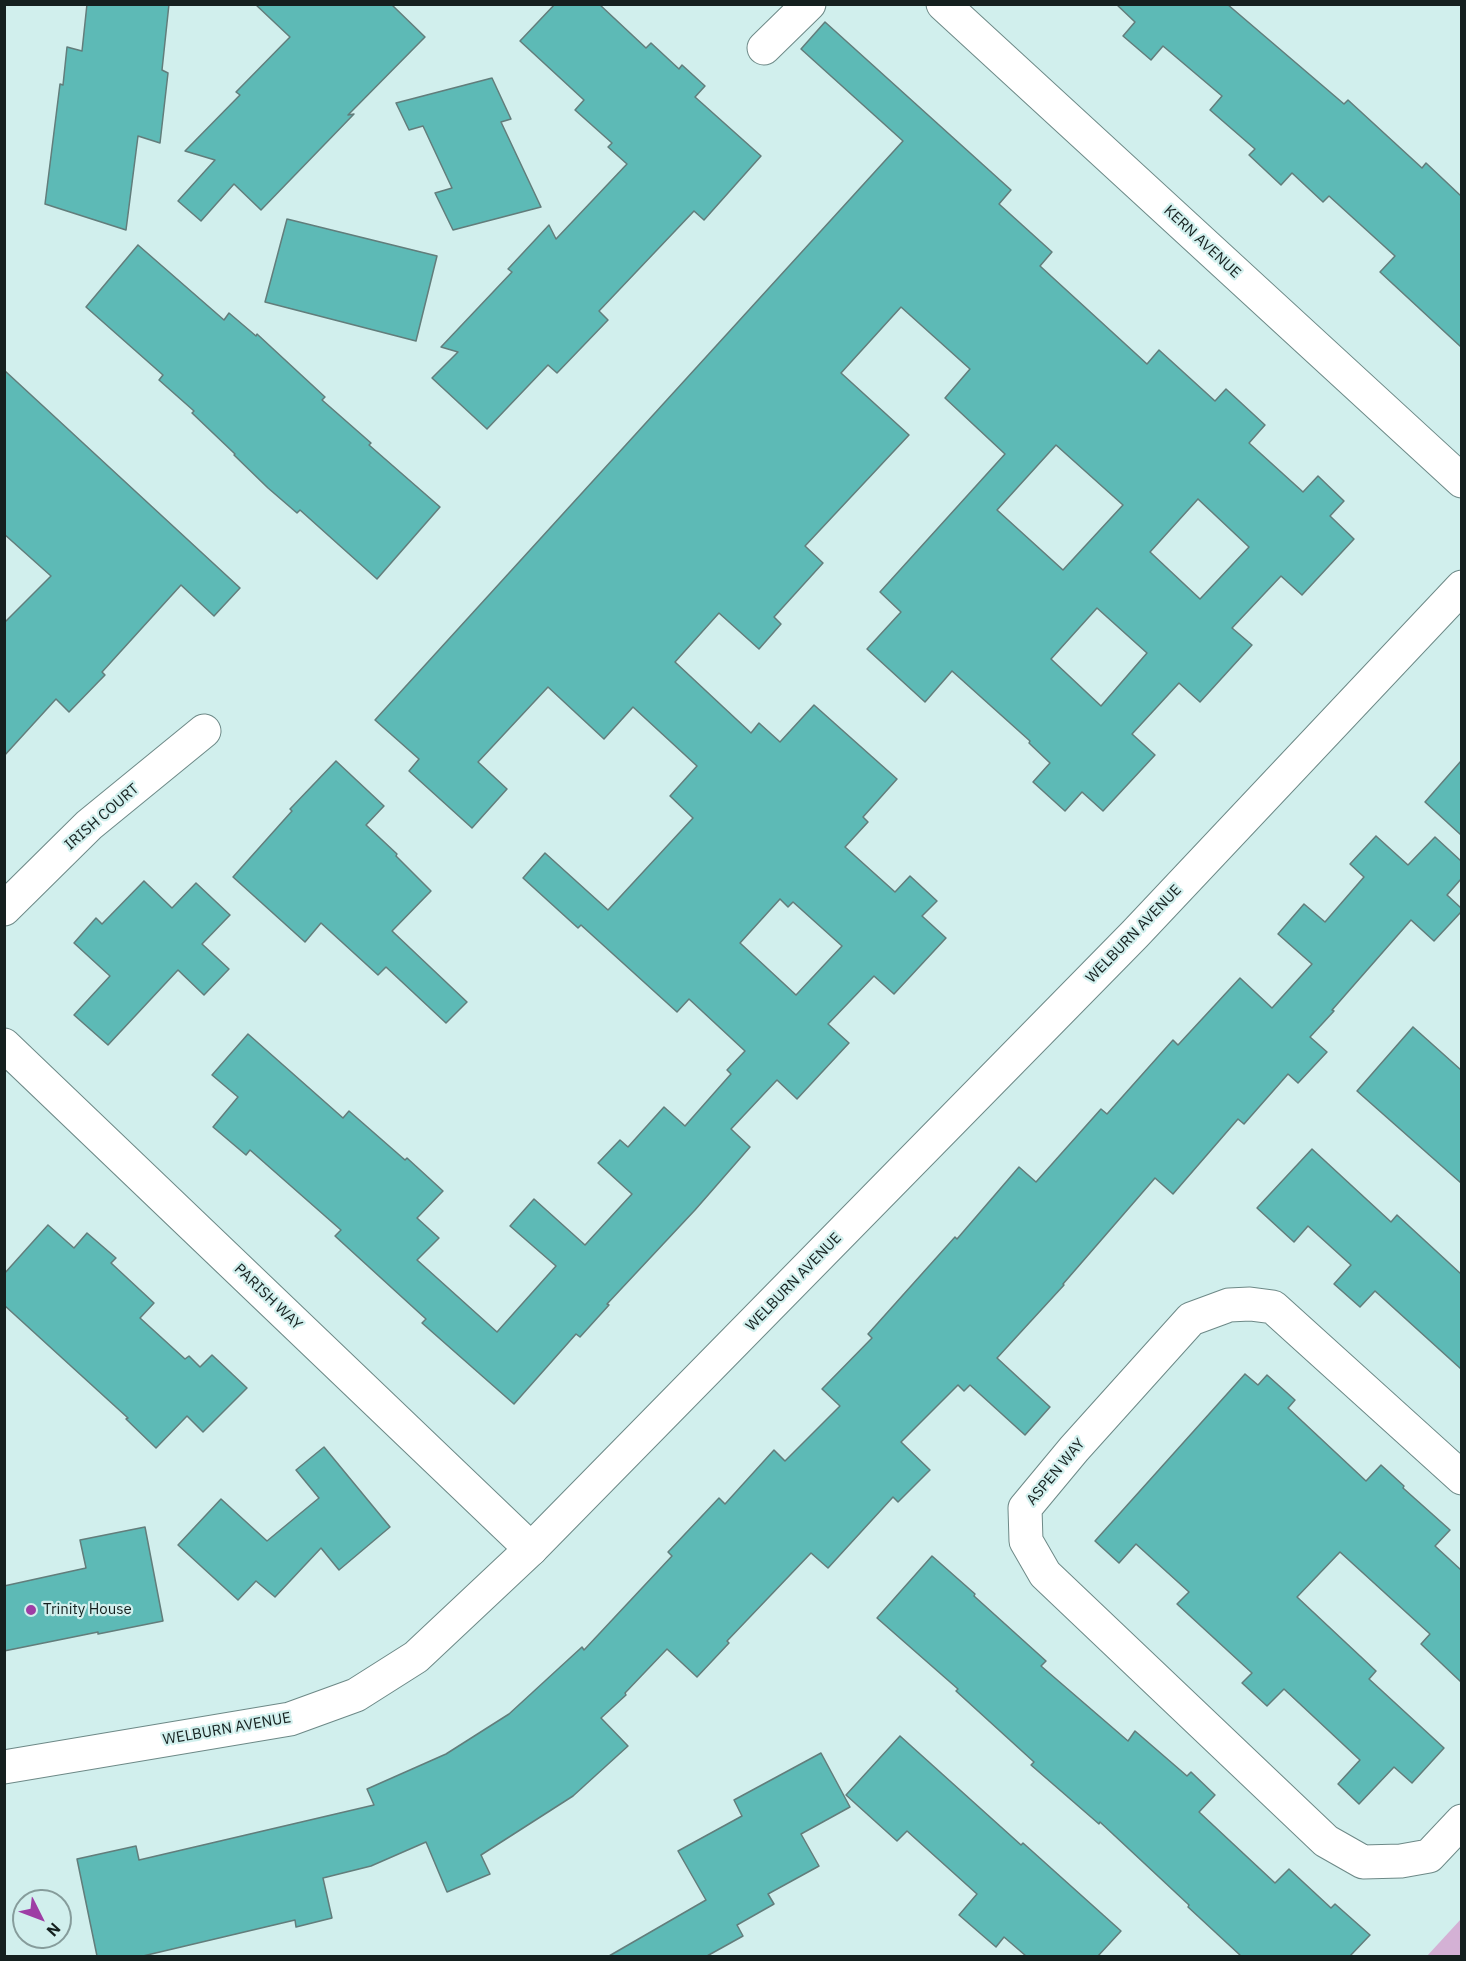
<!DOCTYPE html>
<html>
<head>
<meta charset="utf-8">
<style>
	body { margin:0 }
	#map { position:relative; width:1466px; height:1961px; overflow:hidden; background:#d1efed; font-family:"IBM Plex Sans",sans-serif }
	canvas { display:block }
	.frame { position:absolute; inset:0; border:6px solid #15201f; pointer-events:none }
	.north { position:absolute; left:12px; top:1889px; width:60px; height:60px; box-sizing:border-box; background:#d1efed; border:2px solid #869c9b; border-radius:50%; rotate:132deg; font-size:16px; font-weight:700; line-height:24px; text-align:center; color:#15201f }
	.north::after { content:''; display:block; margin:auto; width:21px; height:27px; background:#9e3da5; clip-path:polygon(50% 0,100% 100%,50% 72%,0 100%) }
</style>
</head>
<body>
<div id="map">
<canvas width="1466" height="1961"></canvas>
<div class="frame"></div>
<div class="north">N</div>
</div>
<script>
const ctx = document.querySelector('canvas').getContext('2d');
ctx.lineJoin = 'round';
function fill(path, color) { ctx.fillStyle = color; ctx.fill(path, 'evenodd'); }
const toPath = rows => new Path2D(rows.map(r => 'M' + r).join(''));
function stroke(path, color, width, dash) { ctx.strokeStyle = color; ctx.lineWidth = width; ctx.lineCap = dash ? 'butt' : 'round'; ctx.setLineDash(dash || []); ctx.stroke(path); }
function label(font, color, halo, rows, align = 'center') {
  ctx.font = font + ' "IBM Plex Sans",sans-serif'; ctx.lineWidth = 4.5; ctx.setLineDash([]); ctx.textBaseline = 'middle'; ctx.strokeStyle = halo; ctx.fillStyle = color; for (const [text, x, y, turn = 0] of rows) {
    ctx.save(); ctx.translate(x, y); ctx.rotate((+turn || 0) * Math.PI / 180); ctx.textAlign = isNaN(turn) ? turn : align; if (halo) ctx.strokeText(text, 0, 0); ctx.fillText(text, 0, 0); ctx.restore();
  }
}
const green = toPath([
	[1461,1919,1461,1956,1427,1956]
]);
const building = toPath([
	[87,4,169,4,162,70,168,73,160,143,138,136,126,230,45,204,60,84,63,85,67,47,82,51,87,4],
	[255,4,391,4,425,37,348,115,354,114,261,210,234,184,201,221,178,201,215,160,185,151,240,95,236,92,290,37,255,4],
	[555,4,599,4,646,48,651,43,679,69,682,65,705,86,695,97,761,156,704,220,694,211,599,311,608,320,557,373,548,365,487,429,432,378,458,352,441,347,512,272,508,269,549,225,556,239,627,164,608,147,612,143,575,110,584,100,520,41,555,4],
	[1116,4,1227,4,1344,104,1348,100,1422,168,1426,163,1461,196,1461,347,1380,272,1395,256,1329,196,1323,202,1292,173,1281,185,1249,155,1255,149,1210,110,1222,96,1163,46,1151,60,1123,36,1135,22,1116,4],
	[825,22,1011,190,999,204,1052,252,1040,266,1147,364,1159,350,1215,401,1226,389,1265,425,1249,443,1303,492,1318,476,1344,501,1330,516,1354,539,1302,595,1281,576,1232,628,1252,645,1200,702,1179,683,1132,734,1155,755,1103,811,1082,792,1065,811,1033,782,1050,763,1029,743,1030,741,952,671,925,702,867,649,901,612,880,592,1005,454,945,398,970,369,901,307,841,373,909,435,805,546,823,563,774,617,781,624,759,649,719,613,675,662,751,733,759,723,780,742,814,705,897,779,863,817,868,822,845,847,895,892,910,876,937,901,922,916,946,938,894,994,874,976,828,1024,849,1043,797,1099,777,1080,731,1129,750,1147,695,1210,607,1304,609,1305,580,1337,576,1334,514,1404,422,1323,426,1319,335,1236,341,1230,250,1150,246,1155,213,1127,238,1097,212,1075,248,1034,343,1118,349,1111,405,1160,407,1158,443,1191,417,1218,439,1238,417,1260,497,1332,556,1266,510,1226,534,1199,585,1245,632,1194,598,1163,620,1140,628,1147,664,1107,685,1126,731,1074,727,1070,745,1051,689,999,677,1012,581,925,578,928,523,878,545,853,608,910,693,818,670,796,697,766,633,707,604,739,548,687,478,762,507,789,472,828,409,771,419,759,375,720,903,141,801,49,825,22],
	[1056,445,1123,505,1063,570,997,510,1056,445],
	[1198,499,1249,547,1200,599,1150,552,1198,499],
	[1097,608,1147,653,1101,706,1051,659,1097,608],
	[780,899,788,907,793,902,842,946,796,995,740,943,780,899],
	[492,78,511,119,501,122,541,207,453,230,435,193,452,188,423,126,409,130,396,103,492,78],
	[287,219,437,256,416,341,265,302,287,219],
	[138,245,224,320,229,313,256,336,257,334,325,397,322,400,371,443,369,445,440,507,377,579,300,510,297,513,268,488,234,455,235,454,192,413,194,411,159,380,163,375,86,307,138,245],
	[4,370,240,588,214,616,181,585,102,672,105,675,69,712,56,699,4,756,4,623,51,576,4,534,4,370],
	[336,761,384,806,366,825,397,854,396,856,431,891,392,931,467,1002,446,1023,386,967,378,975,321,923,305,942,233,877,292,811,290,809,336,761],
	[1461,761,1461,835,1425,802,1461,761],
	[1376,836,1408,865,1435,837,1461,861,1461,879,1447,895,1461,908,1461,912,1434,941,1411,920,1332,1010,1334,1011,1310,1037,1327,1052,1298,1083,1288,1074,1244,1124,1238,1119,1173,1194,1155,1178,1063,1284,1064,1285,997,1358,1050,1407,1025,1435,970,1385,964,1391,958,1385,901,1442,930,1470,898,1502,893,1497,828,1568,811,1553,727,1641,729,1643,697,1677,667,1649,625,1693,626,1695,601,1718,628,1746,573,1796,481,1855,490,1874,447,1892,426,1842,371,1866,323,1878,332,1918,296,1927,295,1920,143,1956,97,1956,77,1859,136,1846,139,1860,374,1805,367,1789,446,1754,509,1714,582,1647,584,1650,672,1556,668,1552,719,1498,725,1504,774,1450,785,1461,840,1406,822,1389,872,1338,868,1334,955,1237,957,1239,1019,1167,1036,1182,1101,1109,1107,1114,1173,1040,1178,1045,1240,978,1272,1008,1312,964,1278,934,1304,904,1325,922,1364,877,1350,864,1376,836],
	[144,881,172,908,196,883,230,915,202,944,229,969,204,995,178,970,108,1045,74,1015,110,976,74,943,96,918,102,924,144,881],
	[1413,1027,1461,1070,1461,1183,1357,1091,1413,1027],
	[1312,1149,1391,1222,1397,1215,1461,1274,1461,1369,1375,1291,1360,1307,1334,1284,1351,1265,1308,1226,1294,1242,1257,1208,1312,1149],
	[48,1225,74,1248,87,1233,116,1258,111,1263,154,1303,140,1318,185,1359,189,1356,200,1367,212,1355,247,1388,203,1432,187,1416,156,1448,126,1419,128,1418,4,1305,4,1274,48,1225],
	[1245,1374,1258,1385,1267,1375,1295,1400,1288,1408,1366,1481,1381,1465,1404,1486,1403,1488,1450,1530,1435,1546,1461,1570,1461,1682,1421,1644,1430,1634,1340,1552,1297,1597,1376,1671,1369,1679,1444,1748,1412,1783,1394,1767,1359,1804,1338,1784,1360,1760,1284,1689,1267,1706,1242,1683,1252,1673,1177,1604,1189,1592,1136,1544,1119,1563,1095,1541,1245,1374],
	[324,1447,390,1527,339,1570,321,1548,275,1597,256,1581,238,1600,178,1545,221,1499,267,1541,319,1498,296,1470,324,1447],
	[145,1527,163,1621,98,1634,98,1632,4,1651,4,1586,86,1568,80,1540,145,1527],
	[932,1556,975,1594,974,1596,1046,1661,1041,1666,1128,1741,1135,1731,1187,1776,1191,1772,1215,1795,1199,1812,1275,1883,1289,1869,1331,1908,1335,1904,1370,1935,1350,1956,1241,1956,1188,1907,1189,1905,1100,1822,1099,1824,1031,1765,1034,1762,956,1691,958,1689,877,1618,932,1556],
	[900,1736,1021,1845,1023,1843,1121,1931,1098,1956,1026,1956,1004,1937,996,1947,959,1915,977,1894,907,1831,897,1841,846,1795,900,1736],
	[821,1753,850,1807,801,1834,819,1866,768,1894,774,1904,737,1925,743,1936,707,1956,609,1956,706,1900,678,1851,742,1816,734,1800,821,1753]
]);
const minor = toPath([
	[943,4,1462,481],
	[764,48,809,4],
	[4,909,89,825,204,731],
	[4,1045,531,1549],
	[1462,1478,1273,1307,1250,1304,1229,1305,1191,1319,1074,1449,1025,1508,1026,1541,1045,1574,1326,1841,1363,1862,1401,1861,1429,1856,1462,1821]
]);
const major = toPath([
	[4,1767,290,1719,356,1695,416,1657,531,1549,1135,934,1462,587]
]);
const markers = [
	[31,1610,6,"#9e3da5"]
];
const streetNames = [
	["KERN AVENUE",1202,242,43],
	["IRISH COURT",102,817,-41],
	["WELBURN AVENUE",1134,934,-46],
	["WELBURN AVENUE",794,1282,-46],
	["PARISH WAY",268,1297,44],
	["ASPEN WAY",1056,1472,-50],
	["WELBURN AVENUE",227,1729,-10]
];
const poiNames = [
	["Trinity House",43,1610]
];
fill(green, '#d4b1d5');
fill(building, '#5dbab6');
stroke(building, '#627d7b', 1.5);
stroke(minor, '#6d8987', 35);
stroke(major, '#6d8987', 35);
stroke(minor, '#fff', 33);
stroke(major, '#fff', 33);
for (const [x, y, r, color] of markers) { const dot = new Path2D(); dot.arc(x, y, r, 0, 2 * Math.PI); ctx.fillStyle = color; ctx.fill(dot); stroke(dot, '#d1efed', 2); }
label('15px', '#15201f', '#d1efed', streetNames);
label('15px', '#15201f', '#d1efed', poiNames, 'left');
</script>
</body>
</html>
